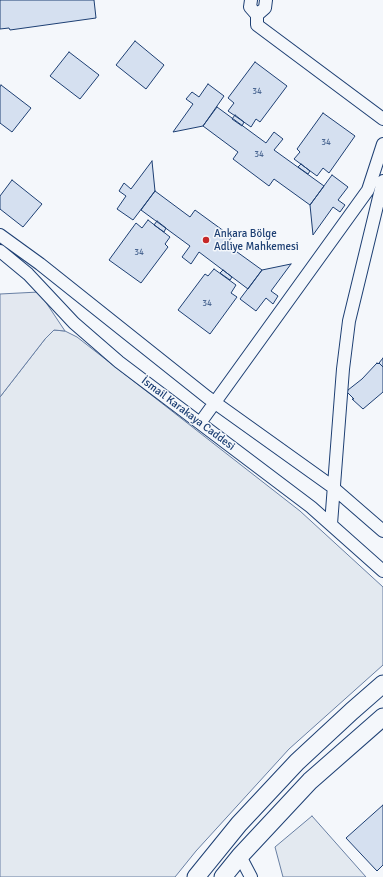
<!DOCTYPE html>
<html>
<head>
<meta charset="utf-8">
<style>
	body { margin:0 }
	canvas { display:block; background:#f4f7fb }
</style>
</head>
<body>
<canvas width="383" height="877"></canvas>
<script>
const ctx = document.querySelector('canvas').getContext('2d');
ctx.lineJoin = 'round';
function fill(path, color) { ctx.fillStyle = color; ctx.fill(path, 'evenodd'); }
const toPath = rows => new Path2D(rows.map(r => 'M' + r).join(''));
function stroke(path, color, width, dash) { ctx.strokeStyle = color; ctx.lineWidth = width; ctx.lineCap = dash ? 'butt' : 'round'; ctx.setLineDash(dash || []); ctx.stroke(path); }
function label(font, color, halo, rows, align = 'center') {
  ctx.font = font + ' Signika,sans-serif'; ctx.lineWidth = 3; ctx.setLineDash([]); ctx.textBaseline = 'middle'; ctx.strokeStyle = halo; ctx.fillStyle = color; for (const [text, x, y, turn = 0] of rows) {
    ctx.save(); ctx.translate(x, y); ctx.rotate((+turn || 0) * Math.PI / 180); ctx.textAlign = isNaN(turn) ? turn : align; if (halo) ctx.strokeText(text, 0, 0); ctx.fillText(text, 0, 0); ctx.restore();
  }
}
const green = toPath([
	[54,330,65,331,77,337,300,511,383,587,383,665,289,749,196,851,175,877,0,877,0,397,45,339,54,330],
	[312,816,366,877,283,877,275,847,312,816]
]);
const parking = toPath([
	[39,292,65,331,54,330,45,339,0,397,0,294,39,292]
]);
const building = toPath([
	[0,0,94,0,96,18,10,30,9,28,0,29,0,0],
	[135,41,164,65,146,89,116,65,135,41],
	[69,52,99,75,80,99,50,76,69,52],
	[255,62,287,86,260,122,256,119,251,127,228,111,234,103,228,98,255,62],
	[208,84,224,96,203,126,173,132,193,104,186,99,192,92,199,97,208,84],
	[1,85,31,108,12,132,0,123,0,87,1,85],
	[217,107,266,143,274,132,283,139,274,150,324,186,310,205,274,179,269,186,233,159,238,152,203,126,217,107],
	[323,113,355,136,329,173,323,168,317,176,294,159,300,152,297,149,323,113],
	[235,115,244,122,242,126,232,119,235,115],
	[152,161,155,191,133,220,117,209,126,196,119,191,124,183,131,189,152,161],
	[301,164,310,171,308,174,298,167,301,164],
	[332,175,348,187,338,200,345,205,340,212,333,207,313,235,310,205,332,175],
	[12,180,42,204,23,227,0,209,0,196,12,180],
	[155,191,190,217,195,210,232,237,226,244,262,270,248,289,199,252,191,264,182,257,190,246,141,210,155,191],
	[148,220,170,237,165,244,168,247,141,283,109,260,136,223,142,228,148,220],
	[157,221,166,228,164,232,154,225,157,221],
	[291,264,271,291,278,296,273,304,266,298,256,311,240,299,262,270,291,264],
	[214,269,236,285,231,293,237,297,210,334,178,310,205,274,208,276,214,269],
	[223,270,232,277,230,280,220,273,223,270],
	[383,358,383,367,379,363,383,358],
	[377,363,378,364,379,363,383,367,383,392,363,409,352,399,354,399,347,392,348,390,362,379,377,363],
	[383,805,383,865,377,871,346,838,383,805]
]);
const street = toPath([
	[251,0,250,7,257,15,257,25,383,119],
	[257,15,265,8,266,0],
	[0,235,40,264,207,397,330,485,383,531],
	[0,251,28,274,74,323,119,362,311,507,383,571],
	[200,423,368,190,383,144],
	[331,524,343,369,349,321,383,181],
	[240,856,251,877]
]);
const secondary = toPath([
	[196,877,239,824,297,762,352,711,383,684],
	[223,877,240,856,310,781,383,717]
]);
const markers = [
	[206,240,4,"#c62828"]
];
const numberNames = [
	["34",257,92],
	["34",326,143],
	["34",259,155],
	["34",139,253],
	["34",207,304]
];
const poiNames = [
	["Ankara Bölge",214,234],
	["Adliye Mahkemesi",214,247]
];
const streetNames = [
	["İsmail Karakaya Caddesi",188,414,37]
];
fill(green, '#e3e9f0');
stroke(green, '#687fa3', 1);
fill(parking, '#e3e8f0');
stroke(parking, '#687fa3', 1);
fill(building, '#d5e0f0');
stroke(building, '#1d3f73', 1);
stroke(street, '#1d3f73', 14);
stroke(secondary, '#1d3f73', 19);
stroke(street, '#f4f7fb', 12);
stroke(secondary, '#f4f7fb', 17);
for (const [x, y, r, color] of markers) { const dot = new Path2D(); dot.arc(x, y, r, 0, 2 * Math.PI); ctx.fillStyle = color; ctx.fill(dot); stroke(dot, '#f4f7fb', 1.5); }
label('9px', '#4b6792', null, numberNames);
label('11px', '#1d3f73', '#f4f7fb', poiNames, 'left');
label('11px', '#1d3f73', '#f4f7fb', streetNames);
</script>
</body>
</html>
